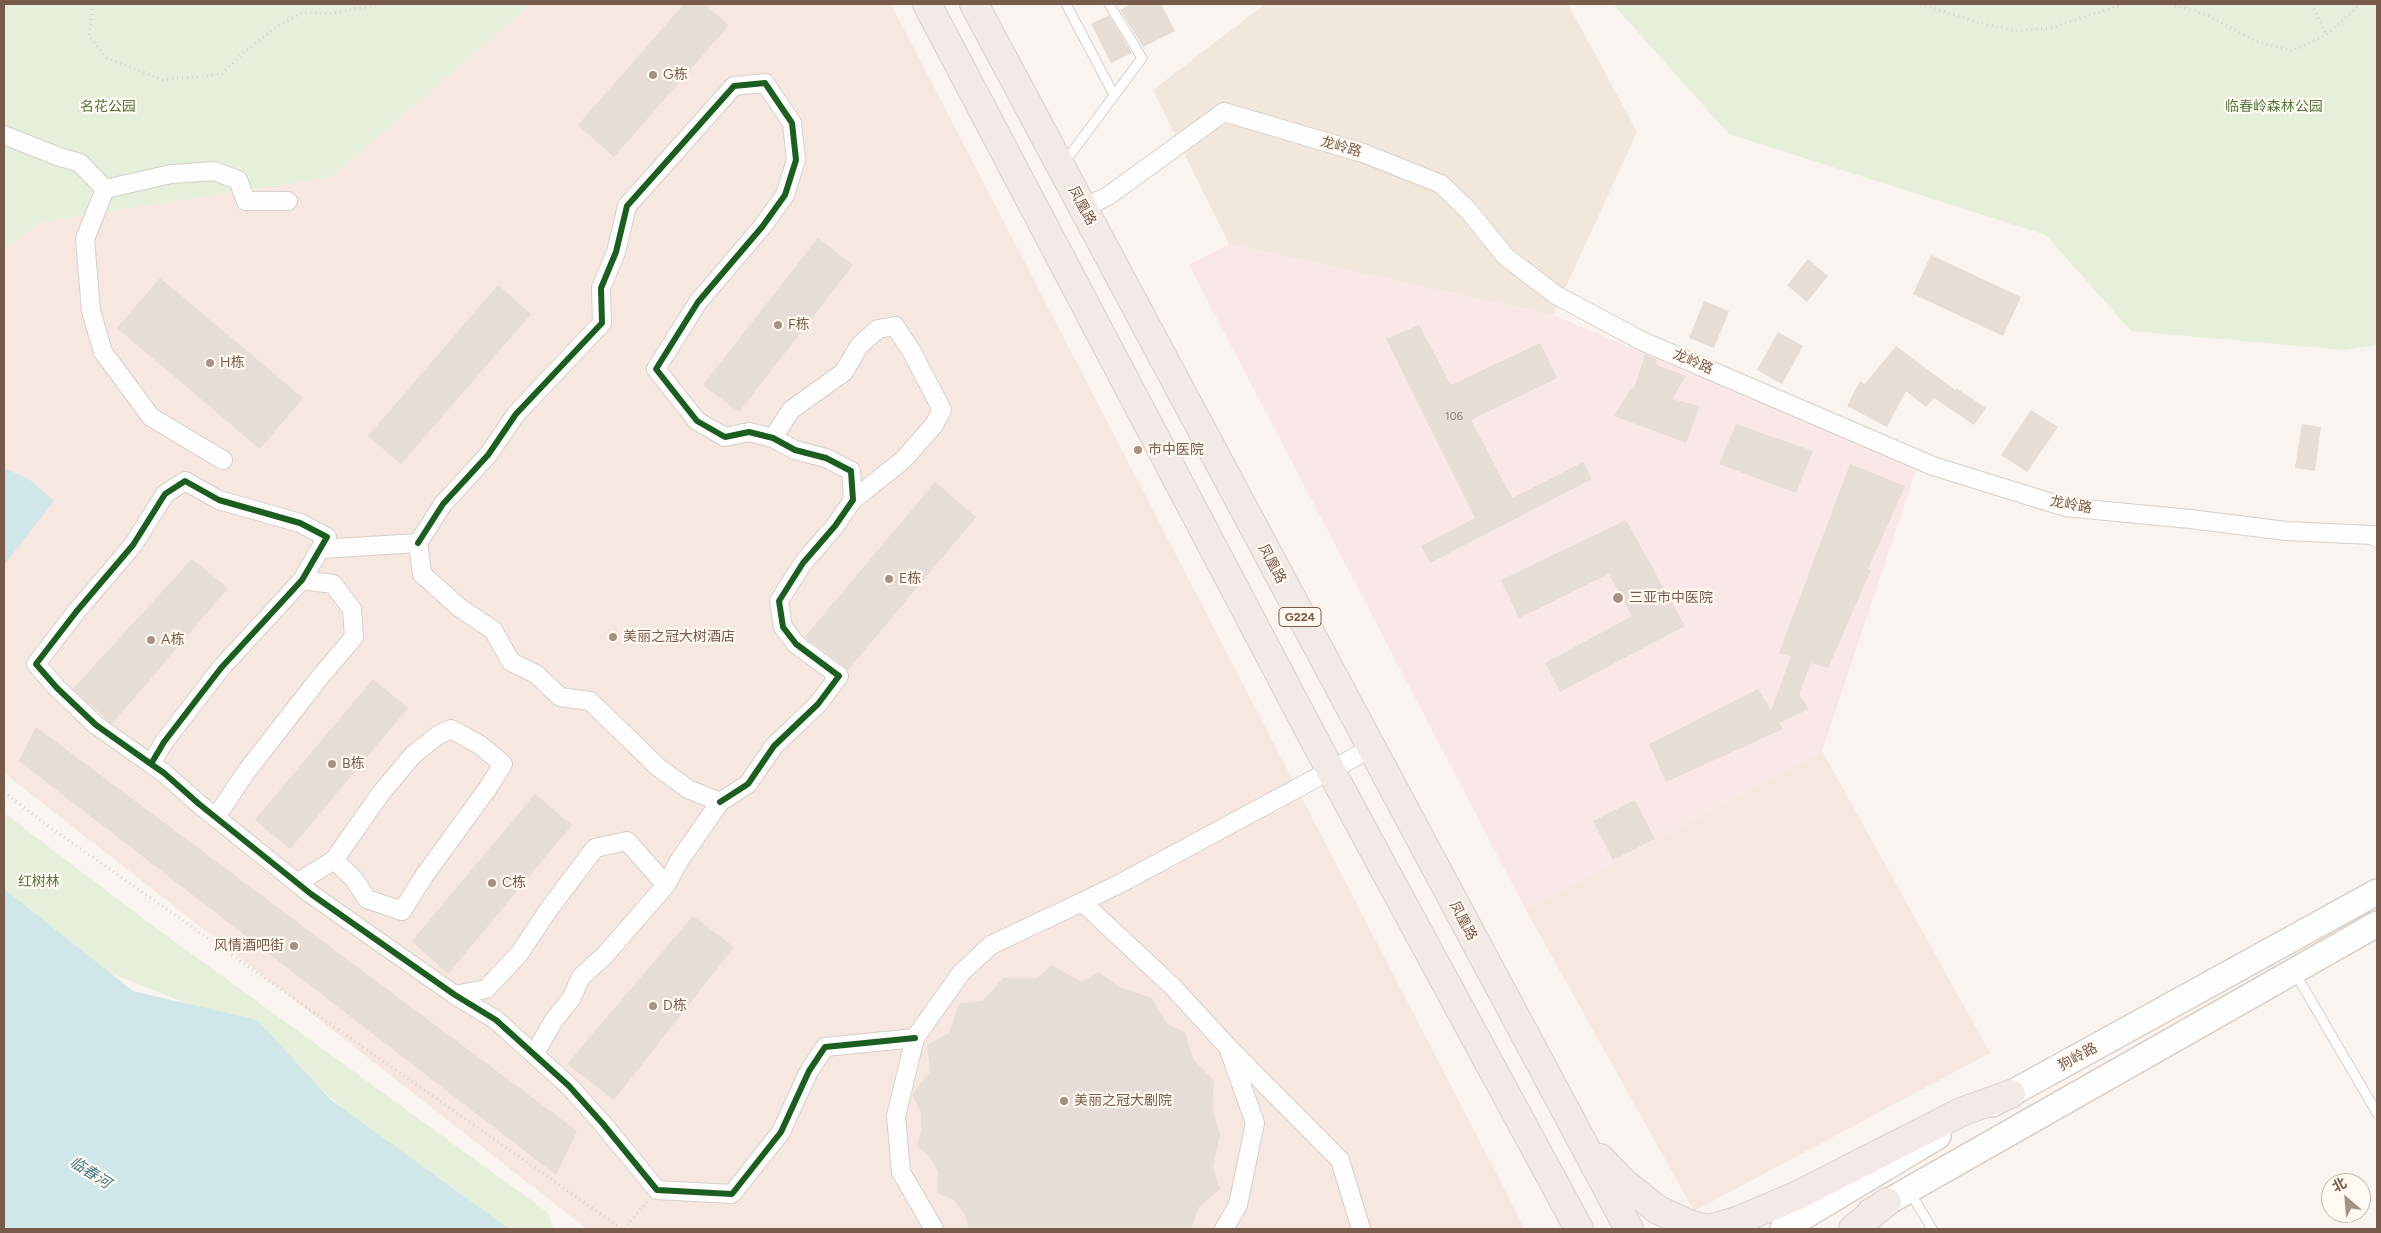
<!DOCTYPE html>
<html>
<head>
<meta charset="utf-8">
<style>
	body { margin:0 }
	#map { position:relative; width:2381px; height:1233px; overflow:hidden; background:#f9f4ef; font-family:Figtree,"Noto Sans SC",sans-serif }
	canvas { display:block }
	.frame { position:absolute; inset:0; border:5px solid #795b4c; pointer-events:none }
	.north { position:absolute; left:2321px; top:1173px; width:50px; height:50px; box-sizing:border-box; background:#fff9f1; border:1px solid #c9baaf; border-radius:50%; rotate:333deg; font-size:14px; font-weight:700; line-height:20px; text-align:center; color:#795b4c }
	.north::after { content:''; display:block; margin:auto; width:18px; height:22px; background:#a69185; clip-path:polygon(50% 0,100% 100%,50% 72%,0 100%) }
</style>
</head>
<body>
<div id="map">
<canvas width="2381" height="1233"></canvas>
<div class="frame"></div>
<div class="north">北</div>
</div>
<script>
const ctx = document.querySelector('canvas').getContext('2d');
ctx.lineJoin = 'round';
function fill(path, color) { ctx.fillStyle = color; ctx.fill(path, 'evenodd'); }
const toPath = rows => new Path2D(rows.map(r => 'M' + r).join(''));
function stroke(path, color, width, dash) { ctx.strokeStyle = color; ctx.lineWidth = width; ctx.lineCap = dash ? 'butt' : 'round'; ctx.setLineDash(dash || []); ctx.stroke(path); }
function label(font, color, halo, rows, align = 'center') {
  ctx.font = font + ' Figtree,"Noto Sans SC",sans-serif'; ctx.lineWidth = 4.5; ctx.setLineDash([]); ctx.textBaseline = 'middle'; ctx.strokeStyle = halo; ctx.fillStyle = color; for (const [text, x, y, turn = 0] of rows) {
    ctx.save(); ctx.translate(x, y); ctx.rotate((+turn || 0) * Math.PI / 180); ctx.textAlign = isNaN(turn) ? turn : align; if (halo) ctx.strokeText(text, 0, 0); ctx.fillText(text, 0, 0); ctx.restore();
  }
}
const residential = toPath([
	[1261,4,1568,4,1637,132,1553,315,1229,244,1153,90,1261,7]
]);
const commercial = toPath([
	[531,4,891,4,1525,1229,587,1229,4,773,4,249,41,222,331,177],
	[1822,751,1990,1053,1694,1211,1526,910]
]);
const medical = toPath([
	[1229,244,1553,315,1917,467,1822,751,1526,910,1189,265]
]);
const green = toPath([
	[4,4,531,4,331,177,41,222,4,249],
	[1613,4,2377,4,2377,345,2344,350,2131,331,2046,235,1729,134],
	[4,813,152,925,547,1212,554,1229,487,1229,402,1162,257,1031,95,967,4,898]
]);
const water = toPath([
	[4,468,30,480,54,501,4,565],
	[4,889,133,991,257,1020,331,1100,509,1229,4,1229]
]);
const building = toPath([
	[684,4,704,4,729,25,614,157,578,125],
	[1131,4,1161,4,1175,31,1143,47,1120,10],
	[1109,15,1132,53,1111,63,1091,24],
	[818,238,853,265,739,412,703,385],
	[1931,255,2021,297,2003,336,1913,294],
	[1808,259,1828,276,1807,302,1787,285],
	[160,278,303,398,260,449,117,328],
	[498,285,531,314,401,464,368,436],
	[1704,301,1729,311,1714,348,1689,338],
	[1419,325,1451,385,1540,343,1557,378,1471,420,1512,498,1583,462,1592,479,1430,563,1421,546,1475,518,1386,339],
	[1778,332,1803,346,1782,384,1757,370],
	[1896,346,1955,390,1956,388,1986,408,1974,425,1934,398,1926,407,1906,391,1887,427,1847,406,1860,381,1865,384],
	[1645,354,1656,359,1657,365,1686,376,1672,399,1700,406,1686,443,1614,416,1631,388,1634,389],
	[2031,410,2058,427,2027,472,2001,455],
	[1736,424,1813,451,1796,493,1719,464],
	[2302,424,2321,427,2315,471,2295,468],
	[1850,464,1905,486,1868,569,1871,570,1828,668,1811,663,1799,694,1809,709,1779,723,1783,729,1666,782,1649,744,1758,689,1771,710,1791,657,1779,653],
	[935,482,976,517,848,670,805,637],
	[1626,520,1685,626,1560,692,1545,663,1632,616,1609,574,1519,618,1501,580],
	[192,559,228,588,112,724,73,689],
	[373,679,408,708,290,849,255,820],
	[36,727,577,1131,556,1175,19,761],
	[535,794,572,825,448,974,412,941],
	[1635,800,1655,839,1613,860,1593,821],
	[693,916,734,947,614,1100,567,1064],
	[1052,965,1081,982,1099,972,1119,987,1152,998,1167,1024,1185,1032,1193,1059,1214,1081,1212,1108,1220,1134,1213,1168,1220,1189,1199,1207,1191,1229,969,1229,966,1217,954,1200,937,1193,938,1171,929,1156,917,1146,921,1129,921,1112,912,1095,930,1072,927,1045,949,1033,960,1003,983,1001,1003,978,1037,978]
]);
const path = toPath([
	[93,4,89,36,107,58,163,80,222,74,244,52,278,26,303,12,328,14,380,4],
	[1920,4,1976,22,2016,31,2050,28,2124,4],
	[2170,4,2207,15,2256,41,2292,51,2326,35,2361,4],
	[2312,4,2326,35],
	[4,792,44,823,622,1229],
	[624,1229,647,1202]
]);
const lane = toPath([
	[1066,4,1114,95],
	[1064,163,1142,58,1109,4],
	[2295,973,2377,1113],
	[1910,1192,1932,1229]
]);
const street = toPath([
	[4,135,57,156,80,163,105,189],
	[1083,208,1108,196,1224,112,1363,153,1441,184,1468,210,1506,257,1556,295,1642,341,1933,466,2065,507,2190,519,2286,531,2372,535,2377,538],
	[773,438,791,410,844,372,859,346,878,329,895,326,912,352,942,410,934,425,903,460,853,500],
	[223,460,151,417,103,352,91,311,85,239,105,189,171,174,214,171,238,180,246,201,288,201],
	[418,543,443,504,488,455,516,414,602,323,601,288,616,252,627,206,734,86,765,83,792,123,796,160,785,195,762,227,698,302,656,369,697,421,725,437,749,432,773,438,795,450,826,458,851,471,853,500,835,526,803,563,779,601,783,627,796,644,839,676,818,704,774,746,748,784,720,802],
	[320,549,418,543,422,574,460,608,493,630,511,662,536,674,560,697,590,701,658,767,688,789,720,802,679,861,666,885,604,956,581,977,571,999,554,1020,535,1053],
	[151,764,164,742,221,668,302,580,327,537,300,523,219,500,185,481,165,494,133,545,76,612,36,664,57,688,96,725,151,764,164,773,199,804,311,894,455,995,496,1020,569,1086,603,1124,657,1190,732,1194,781,1132,809,1071,825,1047,915,1038],
	[216,817,246,772,320,677,354,637,352,609,333,584,302,580],
	[297,883,334,860,381,793,413,755,438,735,451,729,480,745,503,764,488,788,424,876,402,911,367,899,354,879,334,860],
	[1082,902,1123,882,1370,749],
	[455,995,486,989,519,954,549,909,595,848,627,841,666,885],
	[1231,1050,1340,1160,1361,1229],
	[934,1229,901,1172,896,1116,915,1038,961,973,991,945,1082,902,1172,986,1228,1047,1255,1123,1238,1205,1224,1229]
]);
const secondary = toPath([
	[1992,1104,2377,892],
	[1870,1212,2377,924],
	[1783,1229,1938,1136]
]);
const highway = toPath([
	[927,4,1318,747,1579,1229],
	[974,4,1629,1229],
	[1600,1158,1623,1182,1658,1210,1691,1225,1709,1229,1737,1221,1796,1196,1961,1112,2011,1094],
	[1853,1229,1887,1202]
]);
const cycleway = toPath([
	[418,543,443,504,488,455,516,414,602,323,601,288,616,252,627,206,734,86,765,83,792,123,796,160,785,195,762,227,698,302,656,369,697,421,725,437,749,432,773,438,795,450,826,458,851,471,853,500,835,526,803,563,779,601,783,627,796,644,839,676,818,704,774,746,748,784,720,802],
	[151,764,164,742,221,668,302,580,327,537,300,523,219,500,185,481,165,494,133,545,76,612,36,664,57,688,96,725,151,764,164,773,199,804,311,894,455,995,496,1020,569,1086,603,1124,657,1190,732,1194,781,1132,809,1071,825,1047,915,1038]
]);
const markers = [
	[653,75,5,"#a69185"],
	[778,325,5,"#a69185"],
	[210,363,5,"#a69185"],
	[1138,450,5,"#a69185"],
	[889,579,5,"#a69185"],
	[1618,598,6,"#a69185"],
	[613,637,5,"#a69185"],
	[151,640,5,"#a69185"],
	[332,764,5,"#a69185"],
	[492,883,5,"#a69185"],
	[294,946,5,"#a69185"],
	[653,1006,5,"#a69185"],
	[1064,1101,5,"#a69185"]
];
const numberNames = [
	["106",1454,417]
];
const shields = [
	[1300,617,42]
];
const shieldNames = [
	["G224",1300,617]
];
const poiNames = [
	["G栋",663,75],
	["F栋",788,325],
	["H栋",220,363],
	["市中医院",1148,450],
	["E栋",899,579],
	["三亚市中医院",1629,598],
	["美丽之冠大树酒店",623,637],
	["A栋",161,640],
	["B栋",342,764],
	["C栋",502,883],
	["风情酒吧街",284,946,"right"],
	["D栋",663,1006],
	["美丽之冠大剧院",1074,1101]
];
const parkNames = [
	["名花公园",108,107],
	["临春岭森林公园",2274,107],
	["红树林",39,882]
];
const streetNames = [
	["龙岭路",1341,147,16],
	["凤凰路",1082,206,62],
	["龙岭路",1693,362,23],
	["龙岭路",2071,505,10],
	["凤凰路",1272,564,62],
	["凤凰路",1463,921,62],
	["狗岭路",2078,1057,-29]
];
const waterNames = [
	["临春河",90,1173,33]
];
fill(residential, '#f2e7dd');
fill(commercial, '#f6e7e0');
fill(medical, '#fae8e8');
fill(green, '#e6efda');
fill(water, '#d0e7e9');
fill(building, '#e6ddd6');
stroke(lane, '#d6d0ca', 11);
stroke(street, '#d6d0ca', 20);
stroke(secondary, '#d9d0ca', 28);
stroke(highway, '#dad1cb', 30);
stroke(path, '#dbd3cf', 3, [1, 4]);
stroke(lane, '#fefdfd', 9);
stroke(street, '#fefdfd', 18);
stroke(secondary, '#fefdfd', 25);
stroke(highway, '#f2eae6', 28);
stroke(cycleway, '#1b5e20', 6);
for (const [x, y, r, color] of markers) { const dot = new Path2D(); dot.arc(x, y, r, 0, 2 * Math.PI); ctx.fillStyle = color; ctx.fill(dot); stroke(dot, '#fff9f1', 2); }
label('11px', '#967e71', null, numberNames);
for (const [x, y, w] of shields) { const box = new Path2D(); box.roundRect(x - w / 2, y - 9.5, w, 19, 4); ctx.fillStyle = '#fff9f1'; ctx.fill(box); stroke(box, '#795b4c', 1); }
label('bold 12px', '#795b4c', null, shieldNames);
label('14px', '#795b4c', '#fff9f1', poiNames, 'left');
label('14px', '#527941', '#fff9f1', parkNames);
label('14px', '#795b4c', '#fff9f1', streetNames);
label('italic 15px', '#437b85', '#fff9f1', waterNames);
</script>
</body>
</html>
